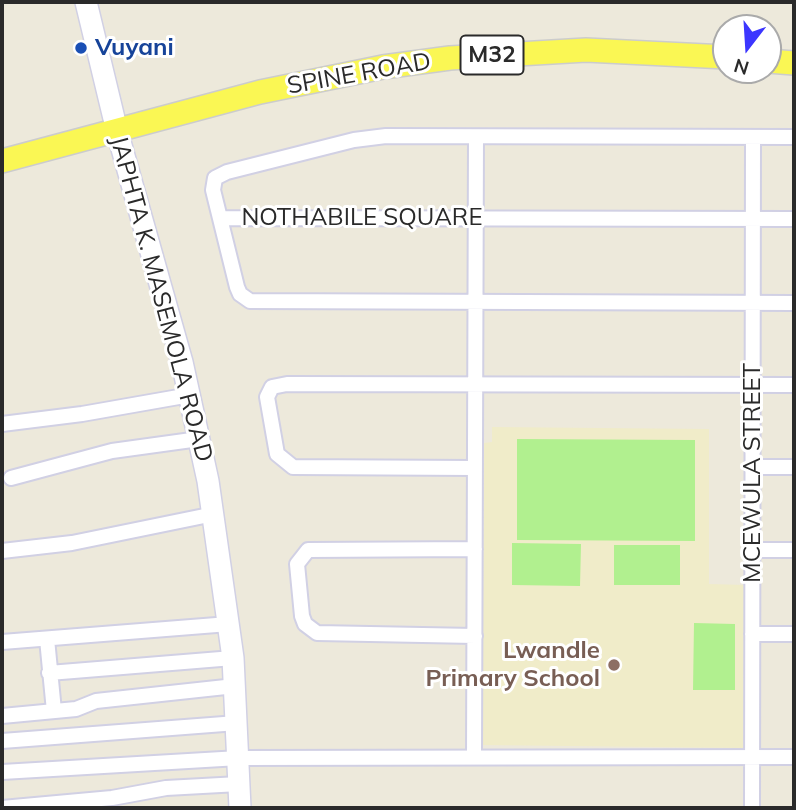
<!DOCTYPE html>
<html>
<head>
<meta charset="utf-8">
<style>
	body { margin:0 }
	#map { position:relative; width:796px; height:810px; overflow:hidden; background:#ede9db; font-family:Mulish,sans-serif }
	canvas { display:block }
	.frame { position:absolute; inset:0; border:4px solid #2a2a2a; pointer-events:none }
	.north { position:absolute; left:712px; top:14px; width:70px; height:70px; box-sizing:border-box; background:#fff; border:2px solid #aaa; border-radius:50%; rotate:197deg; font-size:19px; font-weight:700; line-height:28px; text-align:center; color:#2a2a2a }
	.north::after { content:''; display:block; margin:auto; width:24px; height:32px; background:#3c36ff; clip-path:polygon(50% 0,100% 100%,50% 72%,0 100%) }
</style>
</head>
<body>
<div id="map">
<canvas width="796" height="810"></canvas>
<div class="frame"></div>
<div class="north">N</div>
</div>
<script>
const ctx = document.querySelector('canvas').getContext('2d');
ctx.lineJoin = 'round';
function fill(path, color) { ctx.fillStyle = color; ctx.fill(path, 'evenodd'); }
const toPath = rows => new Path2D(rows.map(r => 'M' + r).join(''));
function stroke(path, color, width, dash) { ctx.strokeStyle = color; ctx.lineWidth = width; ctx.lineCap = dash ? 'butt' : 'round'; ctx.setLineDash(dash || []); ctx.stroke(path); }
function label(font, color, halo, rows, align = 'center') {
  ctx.font = font + ' Mulish,sans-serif'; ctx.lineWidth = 6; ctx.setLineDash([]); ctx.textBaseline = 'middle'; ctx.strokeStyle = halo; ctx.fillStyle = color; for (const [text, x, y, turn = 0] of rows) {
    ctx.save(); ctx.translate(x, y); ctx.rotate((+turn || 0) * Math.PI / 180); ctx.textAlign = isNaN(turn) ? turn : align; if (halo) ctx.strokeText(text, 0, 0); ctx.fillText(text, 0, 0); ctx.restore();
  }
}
const education = toPath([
	[492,427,709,429,709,584,746,585,745,748,482,745,484,443,492,442]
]);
const pitch = toPath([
	[517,439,695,440,695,541,517,540],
	[512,543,581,544,580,586,512,585],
	[614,545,680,545,680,585,614,585],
	[694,623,735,624,735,690,693,690]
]);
const street = toPath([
	[794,137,386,136,354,140,227,172,215,178,213,190,237,287,240,294,250,301,794,303],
	[221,218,794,219],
	[2,424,82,414,190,395],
	[752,467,794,467],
	[474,468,293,467,277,454,267,397,272,387,287,384,794,385],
	[11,478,112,451,199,439],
	[475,549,308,550,297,564,302,616,305,624,317,633,475,636],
	[752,550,794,550],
	[2,551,72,543,214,514],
	[752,634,794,634],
	[47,639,54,711],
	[2,642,229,624],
	[49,673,233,658],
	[2,716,76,709,96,701,235,686],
	[2,741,237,723],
	[474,756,476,137],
	[2,772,239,758,794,757],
	[2,808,112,798,166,788,239,784],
	[752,808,753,137]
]);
const secondary = toPath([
	[86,2,117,131,182,362,208,481,233,658,240,808]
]);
const primary = toPath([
	[768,61,794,63],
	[2,161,260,92,383,67,450,58,586,50,726,57]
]);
const markers = [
	[81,48,7,"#1a4fb4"],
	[614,665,7,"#8d6e63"]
];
const shields = [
	[492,55,63]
];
const shieldNames = [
	["M32",492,55]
];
const transitNames = [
	["Vuyani",95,48]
];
const streetNames = [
	["SPINE ROAD",359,74,-10],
	["NOTHABILE SQUARE",362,218],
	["JAPHTA K. MASEMOLA ROAD",161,299,75],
	["MCEWULA STREET",753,473,-90]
];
const educationNames = [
	["Lwandle",600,651],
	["Primary School",600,679]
];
fill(education, '#f0ecc9');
fill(pitch, '#b1f08f');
stroke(street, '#d1d0e4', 18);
stroke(secondary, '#d1d0e4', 24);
stroke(primary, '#ccc', 26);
stroke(street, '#fff', 14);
stroke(secondary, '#fff', 21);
stroke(primary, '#faf754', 23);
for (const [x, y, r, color] of markers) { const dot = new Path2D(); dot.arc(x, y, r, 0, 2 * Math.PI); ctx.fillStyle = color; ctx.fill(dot); stroke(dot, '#fff', 2.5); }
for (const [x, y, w] of shields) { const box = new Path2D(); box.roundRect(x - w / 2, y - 19.5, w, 39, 5); ctx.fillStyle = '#fff'; ctx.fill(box); stroke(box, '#2a2a2a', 2); }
label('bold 23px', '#2a2a2a', null, shieldNames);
label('bold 24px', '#164399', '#fff', transitNames, 'left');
label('24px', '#2a2a2a', '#fff', streetNames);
label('bold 24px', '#785e54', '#fff', educationNames, 'right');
</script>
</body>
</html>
